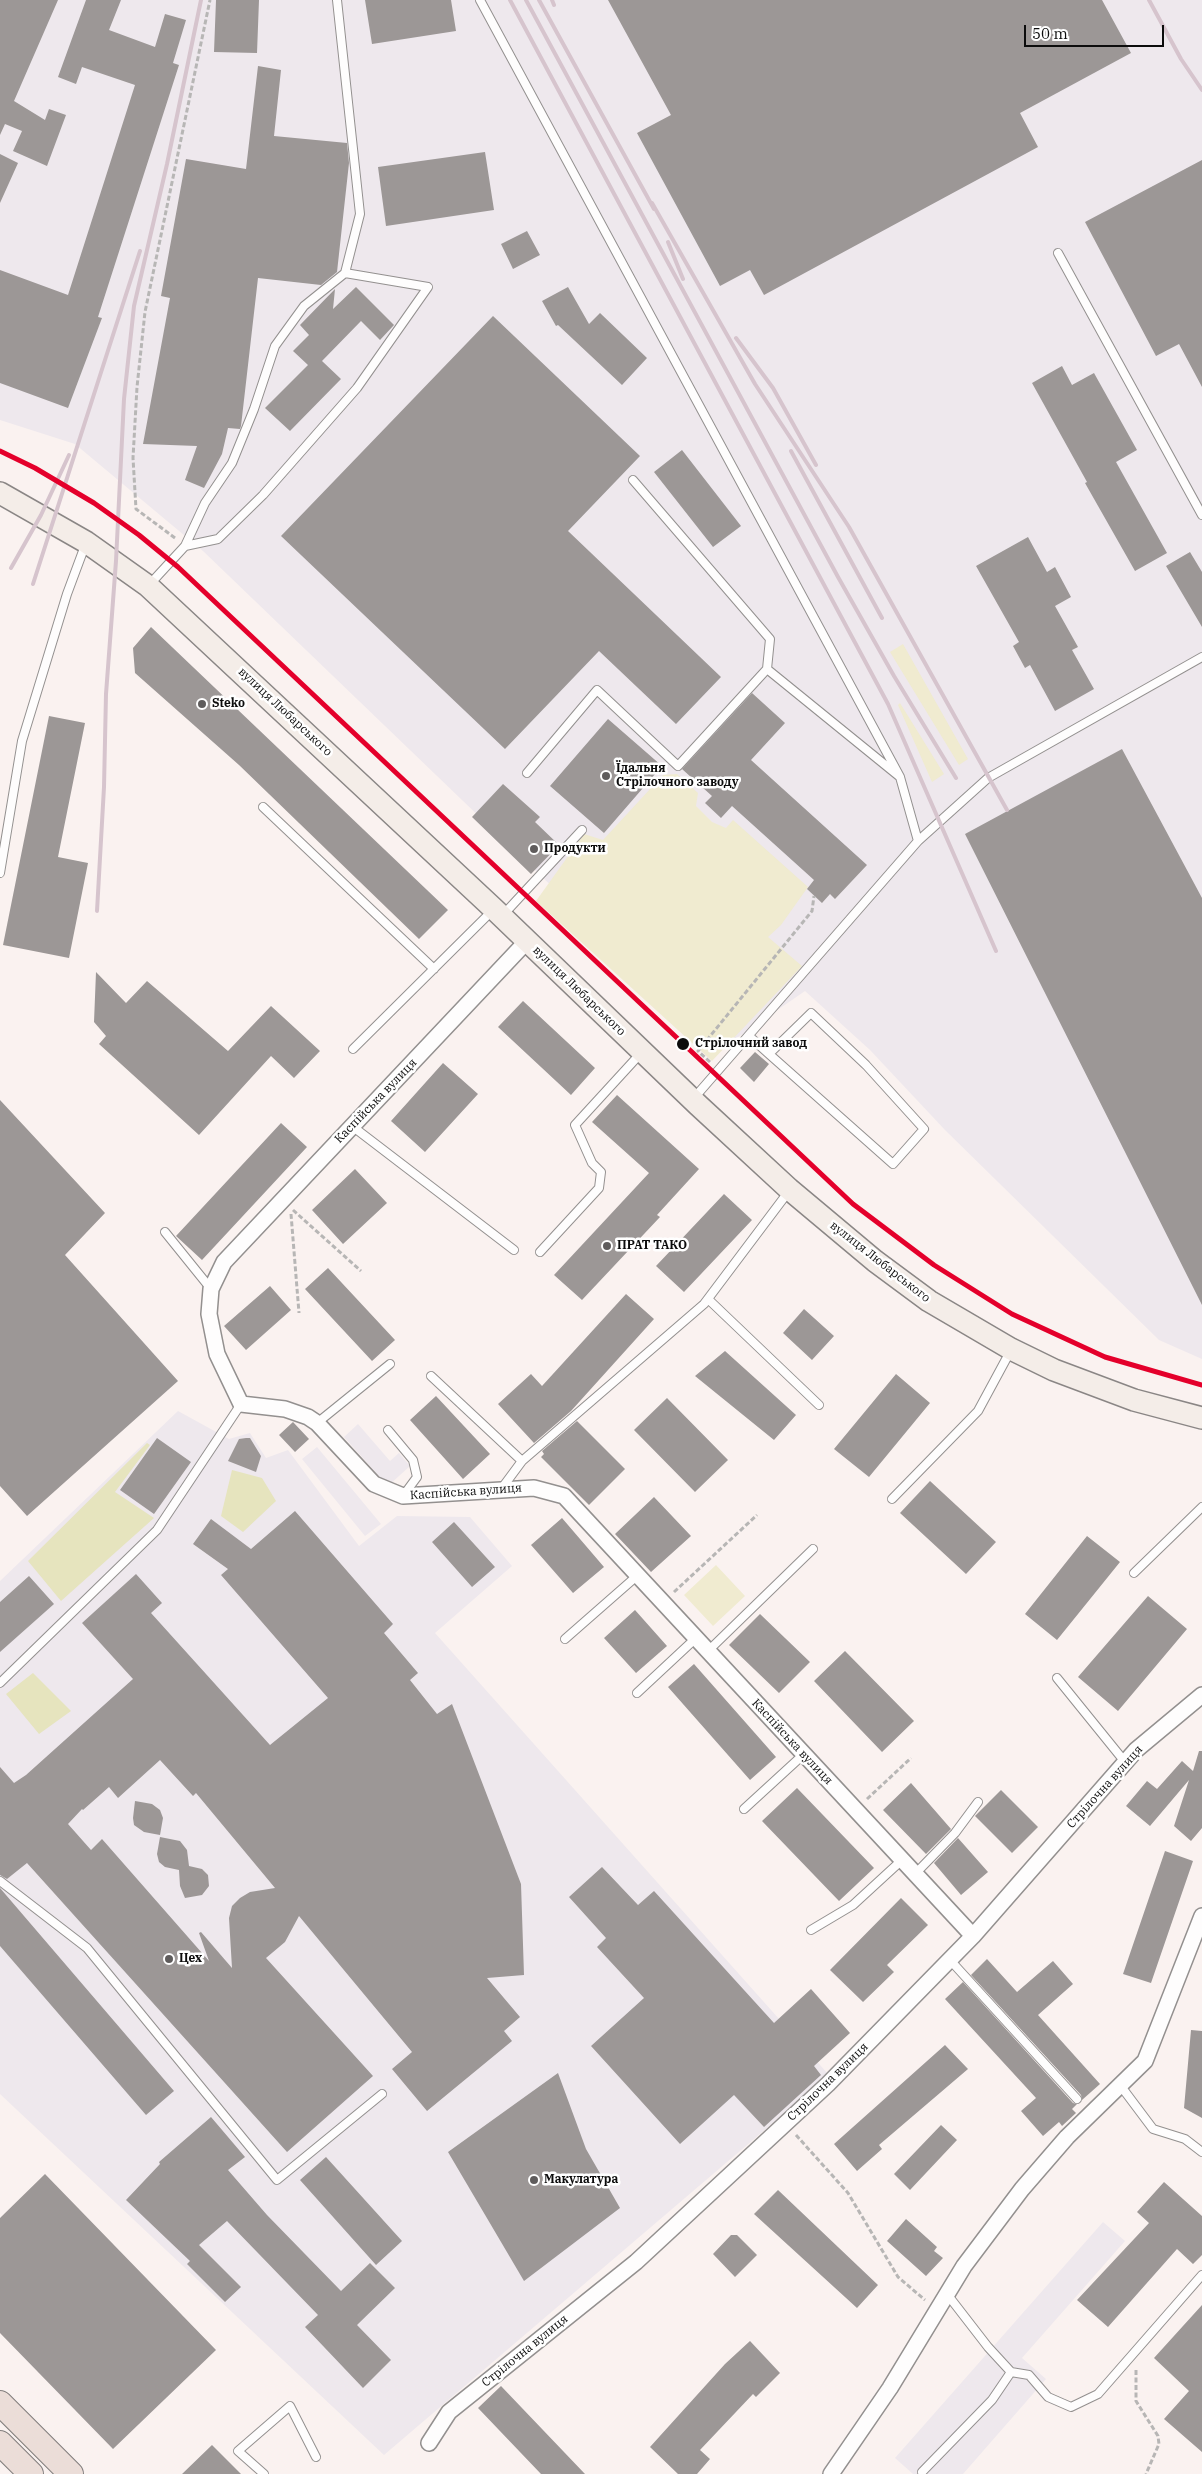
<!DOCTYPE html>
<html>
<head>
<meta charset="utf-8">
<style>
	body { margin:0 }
	#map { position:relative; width:1202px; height:2474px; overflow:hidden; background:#faf2f0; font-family:"IBM Plex Serif",serif }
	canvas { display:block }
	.scale { position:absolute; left:1024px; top:25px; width:140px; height:22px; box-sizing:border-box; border:2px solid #0c0c0c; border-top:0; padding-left:6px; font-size:15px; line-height:18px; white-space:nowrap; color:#0c0c0c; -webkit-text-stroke:4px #fff; paint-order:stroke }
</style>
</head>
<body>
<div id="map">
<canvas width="1202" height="2474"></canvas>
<div class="scale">50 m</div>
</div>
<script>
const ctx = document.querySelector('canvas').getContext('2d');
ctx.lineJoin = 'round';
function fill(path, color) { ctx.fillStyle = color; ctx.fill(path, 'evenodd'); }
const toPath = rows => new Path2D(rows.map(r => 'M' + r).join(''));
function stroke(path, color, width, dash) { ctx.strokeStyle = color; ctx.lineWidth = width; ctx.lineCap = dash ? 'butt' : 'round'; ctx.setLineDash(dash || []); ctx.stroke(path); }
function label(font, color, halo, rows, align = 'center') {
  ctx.font = font + ' "IBM Plex Serif",serif'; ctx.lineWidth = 5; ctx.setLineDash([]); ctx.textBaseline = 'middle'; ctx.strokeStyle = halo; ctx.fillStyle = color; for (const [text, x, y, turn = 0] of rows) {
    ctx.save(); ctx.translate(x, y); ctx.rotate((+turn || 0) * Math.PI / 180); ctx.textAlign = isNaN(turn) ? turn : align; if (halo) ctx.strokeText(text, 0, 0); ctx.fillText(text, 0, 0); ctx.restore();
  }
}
const industrial = toPath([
	[0,0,1202,0,1202,1359,1159,1340,945,1130,870,1050,805,991,721,1049,203,551,75,444,0,420],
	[178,1411,229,1439,250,1433,266,1458,288,1450,359,1546,397,1516,470,1517,512,1566,435,1633,829,2075,384,2455,0,2094,0,1581],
	[358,1424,390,1461,399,1453,410,1466,388,1486,344,1437],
	[317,1447,381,1524,365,1536,302,1459],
	[1103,2222,1125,2241,1022,2358,1046,2379,963,2474,913,2474,895,2458]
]);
const green = toPath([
	[903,644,968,759,959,765,890,652],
	[900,703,944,774,932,782,898,705],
	[677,774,698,793,696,806,712,822,726,828,733,820,808,887,781,925,768,937,802,966,712,1061,536,901,584,834,603,840,663,775],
	[716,1565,745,1596,713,1626,684,1595]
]);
const forest = toPath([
	[147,1443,150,1445,115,1492,154,1518,61,1601,28,1561],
	[232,1470,262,1478,276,1501,243,1532,221,1516],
	[33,1673,71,1711,39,1734,6,1694]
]);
const building = toPath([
	[0,0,58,0,14,101,45,120,49,109,66,115,47,166,13,151,22,131,5,124,0,135],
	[86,0,121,0,109,30,155,47,165,14,186,20,173,63,179,65,98,317,102,318,68,408,0,383,0,270,68,295,135,85,82,67,76,84,58,77],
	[216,0,259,0,257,53,214,52],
	[365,0,451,0,456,31,372,44],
	[608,0,1102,0,1131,53,1020,113,1038,147,764,295,750,270,720,286,637,133,671,115],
	[258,66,281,70,274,136,347,143,349,163,337,272,321,285,258,278,241,426,240,429,228,428,222,454,204,488,185,480,197,446,143,444,170,298,161,296,186,159,246,169],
	[485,152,494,210,386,226,378,167],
	[0,154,18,163,0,203],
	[1202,160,1202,387,1179,344,1156,356,1085,222],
	[527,231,540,255,513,269,501,244],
	[356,287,394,325,380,340,361,321,322,361,341,379,290,431,265,408,308,365,293,351,309,335,300,325,335,289,333,309],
	[568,287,589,324,600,313,647,358,622,385,558,325,556,326,542,301],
	[493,316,640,456,568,531,721,677,676,724,599,651,505,749,281,536],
	[1062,366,1072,385,1094,373,1137,450,1116,462,1167,553,1135,571,1085,483,1087,482,1032,383],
	[682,450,741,526,713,547,654,472],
	[1028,537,1047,572,1055,567,1071,597,1055,606,1078,647,1072,650,1094,689,1055,711,1030,665,1025,668,1013,646,1019,642,976,566],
	[1190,552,1202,572,1202,627,1166,566],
	[151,627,448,910,419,939,239,765,135,673,133,648],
	[752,693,785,723,751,760,867,865,835,899,830,894,822,903,807,889,814,880,732,806,721,818,705,803,712,796,682,769],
	[49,716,85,723,58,857,88,863,69,958,3,945],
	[608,719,662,766,604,833,550,786],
	[1122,749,1202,898,1202,1305,965,834],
	[503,784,540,817,535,822,559,845,531,874,472,817],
	[96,972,126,1003,147,981,228,1051,271,1006,320,1051,294,1078,271,1056,199,1135,99,1044,106,1036,94,1022],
	[523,1001,595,1068,571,1095,498,1027],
	[755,1052,769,1064,754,1082,740,1068],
	[443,1063,478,1094,425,1152,391,1121],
	[617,1095,699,1169,657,1215,660,1217,582,1300,554,1275,649,1173,592,1122],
	[0,1100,105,1213,65,1255,178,1381,27,1516,0,1486],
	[281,1123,307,1147,202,1260,176,1236],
	[355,1169,387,1203,343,1244,312,1210],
	[724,1194,752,1220,684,1292,656,1266],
	[328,1268,395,1340,372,1361,305,1289],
	[270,1286,291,1310,246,1350,224,1326],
	[626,1294,654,1319,571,1411,534,1443,498,1404,531,1374,542,1386],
	[804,1309,834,1336,812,1360,783,1333],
	[725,1351,796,1415,774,1440,695,1376],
	[896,1374,930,1403,869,1477,834,1449],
	[436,1396,490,1454,463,1479,410,1420],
	[667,1398,728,1460,695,1492,634,1430],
	[577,1421,625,1469,589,1505,541,1457,544,1454,542,1451],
	[293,1422,309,1439,295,1452,279,1435],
	[157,1438,191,1462,154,1514,120,1490],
	[246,1438,250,1438,261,1456,256,1472,228,1461,239,1439],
	[930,1481,996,1542,966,1574,900,1513],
	[654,1497,691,1536,651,1572,615,1534],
	[295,1511,393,1624,384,1633,418,1673,410,1680,437,1714,452,1704,521,1884,524,1975,487,1978,520,2017,504,2031,512,2041,427,2111,392,2069,412,2052,299,1916,285,1942,266,1958,373,2076,287,2152,27,1863,7,1879,0,1875,0,1767,14,1783,26,1775,133,1679,82,1623,136,1574,162,1603,151,1613,270,1745,328,1698,221,1575,228,1569,193,1544,211,1519,251,1549],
	[160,1760,193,1796,196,1793,275,1888,250,1892,240,1898,232,1906,229,1918,232,1968,201,1932,199,1933,209,1961,102,1839,91,1850,68,1824,82,1809,83,1810,109,1787,118,1798],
	[562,1518,604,1567,573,1593,531,1545],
	[454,1522,495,1567,472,1587,432,1542],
	[1087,1536,1120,1562,1057,1640,1025,1614],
	[29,1576,54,1604,0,1652,0,1602],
	[1148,1596,1187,1629,1118,1711,1078,1677],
	[635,1610,667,1646,636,1673,604,1638],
	[760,1614,810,1662,779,1693,729,1645],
	[845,1651,914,1721,882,1752,814,1681],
	[694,1664,776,1757,750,1780,668,1687],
	[1199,1751,1202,1751,1202,1828,1191,1841,1174,1826,1189,1780,1150,1826,1126,1806,1147,1781,1157,1789,1182,1761,1193,1771],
	[911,1783,951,1829,926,1854,883,1810],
	[797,1788,874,1868,839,1901,762,1821],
	[1001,1790,1038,1827,1012,1853,975,1816],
	[135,1801,152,1804,160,1810,163,1818,160,1835,144,1832,134,1825,133,1818],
	[160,1837,180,1841,187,1850,189,1866,202,1869,208,1875,209,1886,202,1895,185,1898,180,1886,179,1870,165,1867,159,1862,157,1854],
	[958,1838,988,1872,961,1895,934,1863],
	[1165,1851,1193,1861,1151,1983,1123,1974],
	[602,1867,638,1905,654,1891,774,2023,811,1989,850,2033,814,2066,821,2075,764,2127,734,2095,680,2144,591,2046,644,1998,597,1947,606,1938,569,1897],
	[0,1888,174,2091,146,2115,0,1946],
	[901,1898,928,1925,887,1965,894,1972,863,2002,830,1970],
	[987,1959,1017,1992,1053,1961,1073,1984,1038,2015,1100,2084,1082,2100,1081,2095,971,1975],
	[963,1982,1073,2103,1077,2104,1072,2109,1076,2113,1062,2126,1059,2122,1043,2136,1021,2111,1036,2098,945,1999],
	[1191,2030,1202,2031,1202,2118,1184,2108],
	[945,2045,968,2069,879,2145,882,2149,857,2171,834,2144],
	[558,2073,586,2149,620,2208,524,2281,448,2152],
	[211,2117,245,2157,228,2170,267,2215,341,2291,370,2263,395,2288,357,2325,391,2360,363,2388,305,2327,318,2315,227,2221,199,2245,241,2287,225,2302,187,2264,190,2261,126,2200,160,2164,159,2162],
	[941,2125,957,2140,910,2190,894,2174],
	[326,2157,402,2241,376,2265,300,2180],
	[45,2174,216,2350,113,2449,0,2333,0,2218],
	[1164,2182,1202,2216,1202,2255,1193,2264,1177,2249,1108,2327,1077,2300,1149,2223,1137,2212],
	[778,2190,878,2285,857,2308,754,2214],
	[906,2219,937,2247,934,2251,943,2258,926,2276,887,2241],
	[731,2235,737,2235,757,2255,735,2277,713,2254],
	[1202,2305,1202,2452,1164,2419,1189,2391,1154,2358],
	[750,2341,780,2373,756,2397,753,2394,700,2450,710,2459,697,2474,678,2474,650,2447,725,2364],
	[501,2386,585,2474,541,2474,478,2408],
	[212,2445,241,2474,182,2474]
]);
const path = toPath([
	[175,538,136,509,133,458,137,387,145,312,210,0],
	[710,1062,698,1051,812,911,814,896],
	[293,1210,361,1271],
	[291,1214,299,1313],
	[674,1592,757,1515],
	[867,1799,911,1758],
	[796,2135,848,2193,898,2277,925,2300],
	[1136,2370,1136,2401,1158,2436,1159,2444,1146,2474]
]);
const service = toPath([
	[480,0,900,777],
	[1058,253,1202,515],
	[633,480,770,639,767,669],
	[185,546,205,503,232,463,254,409,275,346,304,306,345,273,360,214,337,0],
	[150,584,185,546,218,539,263,495,357,388,428,287,345,273],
	[527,773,597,690,678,766,767,669,900,777,918,841],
	[263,807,434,969],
	[0,873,22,741,67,594,86,543],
	[503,915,582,830],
	[749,1036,769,1054,893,1164,924,1129,866,1065,811,1013,769,1054],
	[353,1049,494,909],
	[694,1098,918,841,988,778,1202,657],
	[352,1126,514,1250],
	[165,1232,211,1289],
	[540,1252,599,1188,601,1172,592,1163,575,1125,641,1053],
	[708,1299,819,1405],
	[431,1376,522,1461],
	[317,1423,390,1364],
	[388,1430,413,1460,417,1477,403,1496],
	[502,1488,522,1461,704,1304,789,1191],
	[892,1499,978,1411,1011,1350],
	[1134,1573,1202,1507],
	[565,1639,638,1575],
	[708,1651,813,1549],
	[1057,1678,1125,1762],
	[0,1683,157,1530,241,1404],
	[637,1693,696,1638],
	[744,1809,804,1754],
	[915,1874,955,1833,978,1802],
	[0,1881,87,1948,277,2180,382,2094],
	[811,1930,853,1905,902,1860],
	[950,1960,1077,2099],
	[1120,2085,1153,2129,1185,2139,1202,2152],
	[1011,2372,1029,2375,1048,2397,1071,2407,1098,2394,1202,2275],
	[922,2472,992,2400,1011,2372,988,2347,947,2294],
	[264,2474,238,2451,290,2406,316,2457]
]);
const minor = toPath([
	[527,941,224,1262,211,1289,209,1314,217,1354,241,1404,285,1409,308,1417,317,1423,374,1484,403,1496,534,1488,564,1496,973,1936],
	[429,2443,449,2412,636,2262,828,2084,973,1936,1136,1750,1202,1695],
	[831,2474,890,2388,964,2266,1022,2189,1067,2137,1145,2061,1202,1916]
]);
const secondary = toPath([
	[0,493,86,542,148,586,494,909,698,1105,789,1189,875,1261,929,1301,1011,1349,1054,1370,1134,1400,1202,1418]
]);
const primary = toPath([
	[0,2403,71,2474],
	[0,2443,31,2474]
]);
const rail = toPath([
	[510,0,888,704,996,951],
	[526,0,838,577,894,676,956,778],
	[539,0,654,209],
	[552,0,554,5],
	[1149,0,1181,59,1202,90],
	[652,203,755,384,849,527,1007,810],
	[668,242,683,279],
	[736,338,773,388,816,465],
	[791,451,882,618],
	[11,568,41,515,69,455],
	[33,584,140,251],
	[97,911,104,787,106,694,116,561,124,399,134,306,167,164,201,0]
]);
const tram1 = toPath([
	[0,451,35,468,94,503,139,535,178,567,853,1204,934,1265,1012,1314,1105,1357,1202,1385]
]);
const markers = [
	[202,704,5,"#5f5c5c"],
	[606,776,5,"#5f5c5c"],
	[534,849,5,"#5f5c5c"],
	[683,1044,7,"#0c0c0c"],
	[607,1246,5,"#5f5c5c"],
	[169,1959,5,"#5f5c5c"],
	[534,2180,5,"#5f5c5c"]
];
const poiNames = [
	["Steko",212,704],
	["Їдальня",616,769],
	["Стрілочного заводу",616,783],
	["Продукти",544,849],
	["ПРАТ ТАКО",617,1246],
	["Цех",179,1959],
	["Макулатура",544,2180]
];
const streetNames = [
	["вулиця Любарського",285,712,43],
	["вулиця Любарського",579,991,44],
	["Каспійська вулиця",376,1101,-46],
	["вулиця Любарського",880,1262,38],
	["Каспійська вулиця",466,1492,-4],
	["Каспійська вулиця",792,1742,47],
	["Стрілочна вулиця",1105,1787,-48],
	["Стрілочна вулиця",828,2082,-44],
	["Стрілочна вулиця",525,2351,-39]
];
const stopNames = [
	["Стрілочний завод",695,1044]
];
fill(industrial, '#eee8ed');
fill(green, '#f0ebd0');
fill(forest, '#e6e4be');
fill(building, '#9c9796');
stroke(service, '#93908f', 10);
stroke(minor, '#93908f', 18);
stroke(secondary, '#8a8685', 24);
stroke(primary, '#807d7c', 26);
stroke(path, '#b7b6b5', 3, [5, 2.5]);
stroke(service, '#fefdfd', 8);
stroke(minor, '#fefdfd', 15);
stroke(secondary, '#f4ede8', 21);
stroke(primary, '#ebddd8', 24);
stroke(rail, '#d6c4cd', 4);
stroke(tram1, '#e4002b', 5);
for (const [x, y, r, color] of markers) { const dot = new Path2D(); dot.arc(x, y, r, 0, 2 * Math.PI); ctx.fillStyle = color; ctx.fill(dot); stroke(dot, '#fff', 2); }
label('bold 12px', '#0c0c0c', '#fff', poiNames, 'left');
label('12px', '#0c0c0c', '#fff', streetNames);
label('bold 12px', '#0c0c0c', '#fff', stopNames, 'left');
</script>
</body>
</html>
